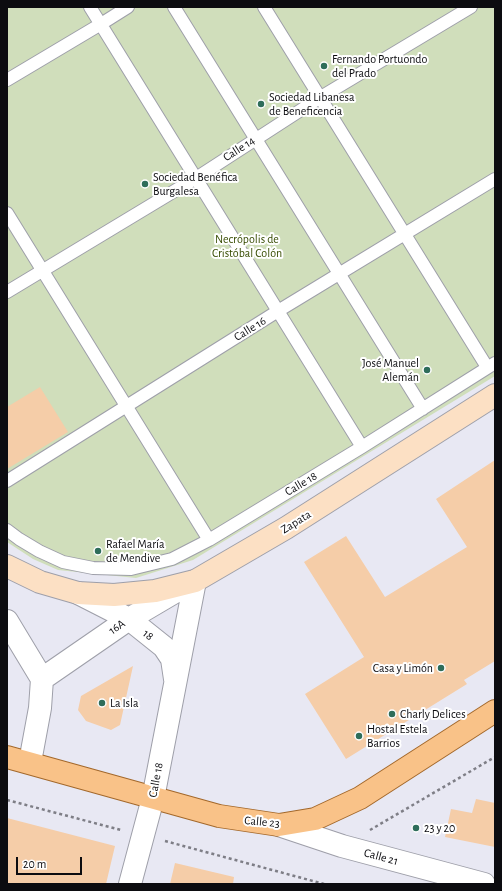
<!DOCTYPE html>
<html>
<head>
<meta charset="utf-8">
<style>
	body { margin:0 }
	#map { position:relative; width:502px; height:891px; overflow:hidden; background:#e8e8f3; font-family:"Alegreya Sans",sans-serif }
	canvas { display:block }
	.frame { position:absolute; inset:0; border:8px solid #0c0c10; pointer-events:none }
	.scale { position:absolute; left:16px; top:857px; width:66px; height:18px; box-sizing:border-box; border:2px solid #0c0c10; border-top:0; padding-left:5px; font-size:12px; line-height:14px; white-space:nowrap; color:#0c0c10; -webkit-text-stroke:3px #fff; paint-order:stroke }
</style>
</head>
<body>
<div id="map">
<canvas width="502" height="891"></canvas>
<div class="frame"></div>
<div class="scale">20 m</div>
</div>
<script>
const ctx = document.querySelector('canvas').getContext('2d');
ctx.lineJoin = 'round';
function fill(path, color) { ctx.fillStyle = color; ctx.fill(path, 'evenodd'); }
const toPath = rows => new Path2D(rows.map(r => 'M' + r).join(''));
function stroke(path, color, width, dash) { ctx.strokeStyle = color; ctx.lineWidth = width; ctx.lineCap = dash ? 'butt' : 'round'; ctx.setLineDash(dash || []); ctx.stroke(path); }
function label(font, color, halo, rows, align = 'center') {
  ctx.font = font + ' "Alegreya Sans",sans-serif'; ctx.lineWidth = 4; ctx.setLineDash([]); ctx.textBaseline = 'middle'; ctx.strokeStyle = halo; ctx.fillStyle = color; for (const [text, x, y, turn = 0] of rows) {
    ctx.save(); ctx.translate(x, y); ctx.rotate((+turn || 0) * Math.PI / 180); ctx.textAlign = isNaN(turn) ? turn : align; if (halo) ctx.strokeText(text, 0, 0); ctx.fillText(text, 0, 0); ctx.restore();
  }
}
const green = toPath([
	[7,7,495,7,495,376,193,560,136,578,58,570,33,559,7,542]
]);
const building = toPath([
	[40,387,68,432,7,469,7,407],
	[495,460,495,661,464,680,467,684,346,759,305,694,364,657,304,562,346,536,385,597,467,547,436,499],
	[133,666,120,725,111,730,86,721,78,710,81,696],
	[476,799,495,803,495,847,445,837,451,809,472,813],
	[7,818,115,846,106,884,7,884],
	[175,863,234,877,233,884,170,884]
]);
const path = toPath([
	[7,800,121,830],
	[370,830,495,757],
	[165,841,324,884]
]);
const service = toPath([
	[90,7,362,447],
	[174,7,423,409],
	[264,7,487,367],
	[7,80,101,24,128,7],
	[7,213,209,540],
	[7,292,196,178,321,97,471,7],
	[7,481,278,311,495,179],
	[7,530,19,539,39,551,63,562,93,568,131,569,172,559,209,540,362,447,495,363]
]);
const minor = toPath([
	[78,593,129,619,164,647,172,659,175,679],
	[7,621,42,679,40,708,30,762],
	[42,679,129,619,185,586],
	[279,825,342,846,484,884],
	[130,884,153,798,195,581]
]);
const secondary = toPath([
	[7,566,40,582,78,593,114,595,155,591,195,581,286,528,495,395]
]);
const primary = toPath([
	[7,757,219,816,279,825,315,819,360,798,495,711]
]);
const markers = [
	[324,66,4,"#2e6d5a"],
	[261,104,4,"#2e6d5a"],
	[145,184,4,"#2e6d5a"],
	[427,370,4,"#2e6d5a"],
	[98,551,4,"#2e6d5a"],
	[441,668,4,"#2e6d5a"],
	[102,703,4,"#2e6d5a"],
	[392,714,4,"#2e6d5a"],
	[359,736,4,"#2e6d5a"],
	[416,828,4,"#2e6d5a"]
];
const poiNames = [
	["Fernando Portuondo",332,59],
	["del Prado",332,73],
	["Sociedad Libanesa",269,97],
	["de Beneficencia",269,111],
	["Sociedad Benéfica",153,177],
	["Burgalesa",153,191],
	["José Manuel",419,363,"right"],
	["Alemán",419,377,"right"],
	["Rafael María",106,544],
	["de Mendive",106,558],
	["Casa y Limón",433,668,"right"],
	["La Isla",110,703],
	["Charly Delices",400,714],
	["Hostal Estela",367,729],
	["Barrios",367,743],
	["23 y 20",424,828]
];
const streetNames = [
	["Calle 14",239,149,-33],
	["Calle 16",250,329,-32],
	["Calle 18",301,484,-31],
	["Zapata",296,522,-32],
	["16A",117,627,-35],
	["18",148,635,39],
	["Calle 18",156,780,-79],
	["Calle 23",262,822,5],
	["Calle 21",381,857,15]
];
const parkNames = [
	["Necrópolis de",247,239],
	["Cristóbal Colón",247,253]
];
fill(green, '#d0debb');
fill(building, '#f5cda8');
stroke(service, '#9e9fa9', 14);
stroke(minor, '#9e9fa9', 24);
stroke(secondary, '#9e9fa9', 24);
stroke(primary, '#a3682b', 24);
stroke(path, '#7e7e86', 2.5, [3, 3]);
stroke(service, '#fff', 12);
stroke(minor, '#fff', 22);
stroke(secondary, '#fce0c4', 22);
stroke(primary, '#f9c288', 22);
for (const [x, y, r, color] of markers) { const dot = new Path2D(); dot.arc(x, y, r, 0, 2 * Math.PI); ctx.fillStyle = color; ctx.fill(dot); stroke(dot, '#fff', 1.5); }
label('12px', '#0c0c10', '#fff', poiNames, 'left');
label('12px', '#0c0c10', '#fff', streetNames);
label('12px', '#384d03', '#fff', parkNames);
</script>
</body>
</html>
